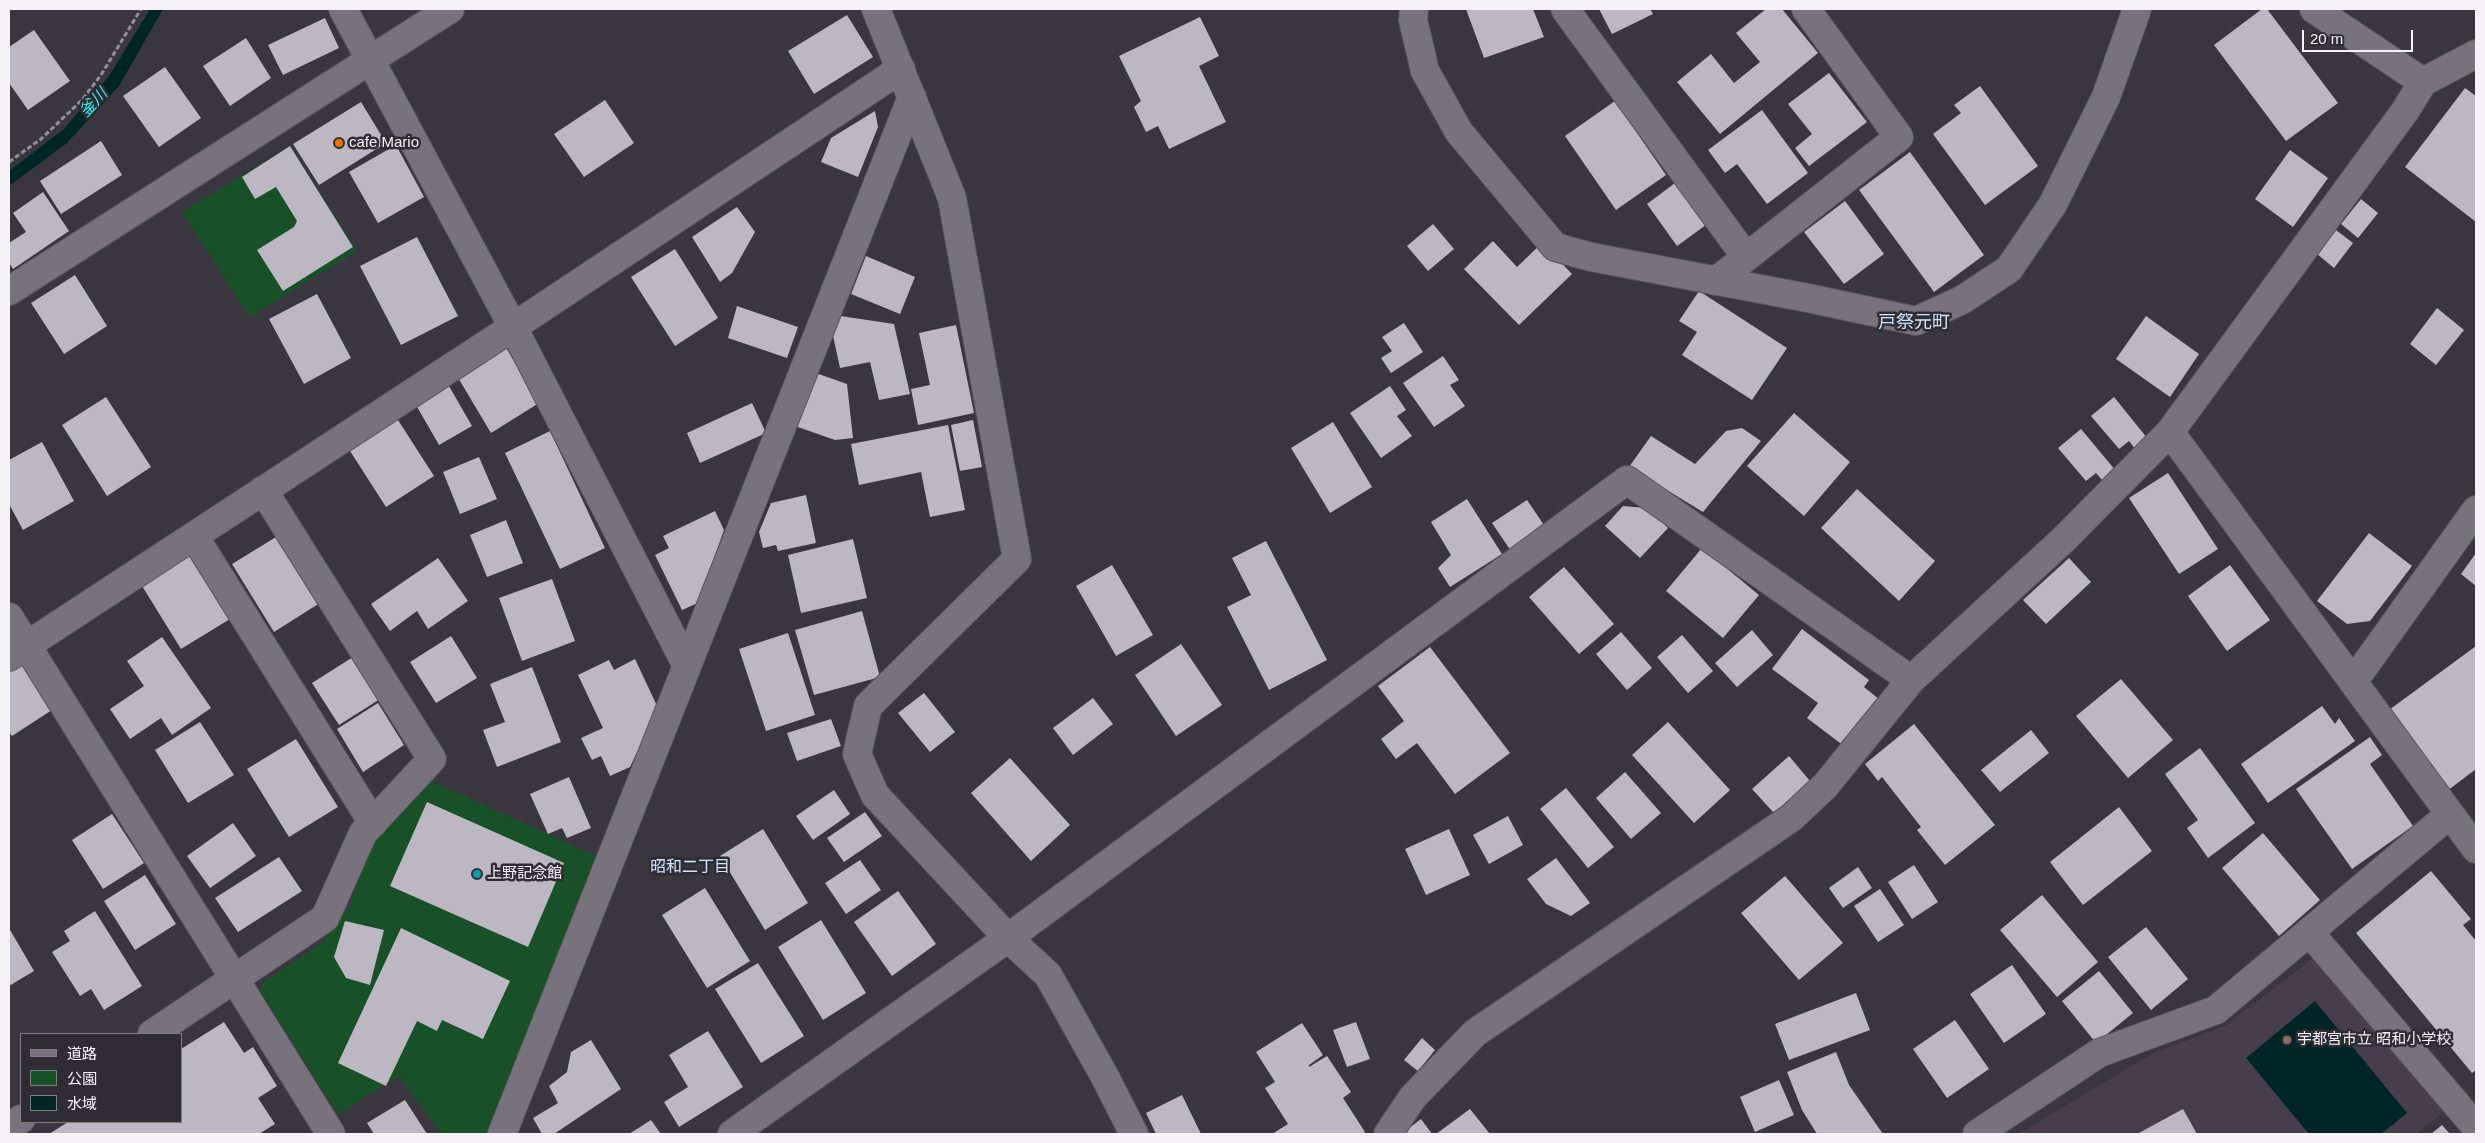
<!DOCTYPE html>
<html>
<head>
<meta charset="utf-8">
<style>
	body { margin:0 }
	#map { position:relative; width:2485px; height:1143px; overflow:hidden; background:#3a363f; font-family:Arial,"Noto Sans JP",sans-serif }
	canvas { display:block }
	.frame { position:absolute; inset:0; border:10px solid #f6f3f8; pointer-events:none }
	.legend { position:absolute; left:20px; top:1033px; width:162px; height:90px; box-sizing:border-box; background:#302c34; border:1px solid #7f7c82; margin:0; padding:6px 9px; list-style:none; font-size:15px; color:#f6f3f8 }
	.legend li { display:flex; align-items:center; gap:10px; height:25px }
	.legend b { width:25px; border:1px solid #7f7c82 }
	.scale { position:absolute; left:2302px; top:30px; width:111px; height:22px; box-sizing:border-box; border:2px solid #f6f3f8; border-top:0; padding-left:6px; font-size:15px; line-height:18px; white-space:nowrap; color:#f6f3f8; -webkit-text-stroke:4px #302c34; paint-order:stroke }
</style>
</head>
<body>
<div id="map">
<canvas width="2485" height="1143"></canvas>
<div class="frame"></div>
<ul class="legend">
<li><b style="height:6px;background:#78727d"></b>道路</li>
<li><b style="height:14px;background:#185127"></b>公園</li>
<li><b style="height:14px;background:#002526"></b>水域</li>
</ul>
<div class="scale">20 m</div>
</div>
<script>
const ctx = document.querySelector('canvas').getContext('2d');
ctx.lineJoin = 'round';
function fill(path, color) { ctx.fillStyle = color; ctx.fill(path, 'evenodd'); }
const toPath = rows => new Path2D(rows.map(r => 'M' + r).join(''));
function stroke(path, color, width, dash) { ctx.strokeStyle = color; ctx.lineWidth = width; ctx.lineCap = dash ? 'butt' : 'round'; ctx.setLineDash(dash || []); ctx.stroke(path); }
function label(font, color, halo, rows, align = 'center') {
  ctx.font = font + ' Arial,"Noto Sans JP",sans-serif'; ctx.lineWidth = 5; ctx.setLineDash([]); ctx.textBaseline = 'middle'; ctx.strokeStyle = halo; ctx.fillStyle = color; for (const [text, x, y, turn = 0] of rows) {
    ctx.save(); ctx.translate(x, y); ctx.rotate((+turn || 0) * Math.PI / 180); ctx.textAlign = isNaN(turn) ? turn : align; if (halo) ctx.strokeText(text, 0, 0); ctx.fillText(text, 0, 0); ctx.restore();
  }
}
const built = toPath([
	[2315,957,2446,1110,2416,1134,2018,1134,2152,1054,2225,1026]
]);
const green = toPath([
	[290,146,357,251,250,317,182,212],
	[425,778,598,857,496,1134,442,1134,399,1076,338,1114,260,991,263,982,321,944,350,906,364,856]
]);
const water = toPath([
	[150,9,163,9,119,86,67,143,9,186,9,171,64,129,109,76],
	[2315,1001,2407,1113,2381,1134,2309,1134,2246,1058]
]);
const building = toPath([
	[1466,9,1533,9,1544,37,1484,58],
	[1599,9,1650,9,1653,14,1612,34],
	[1766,9,1782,9,1818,53,1720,134,1677,82,1711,54,1734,83,1760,62,1736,33],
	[2262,9,2267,9,2338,103,2286,141,2214,45],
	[847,15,873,57,814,94,788,51],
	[1200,17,1219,56,1199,66,1226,122,1169,149,1158,126,1146,132,1134,107,1141,101,1119,56],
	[325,18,339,48,283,75,268,45],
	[34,30,70,81,28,110,9,83,9,47],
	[246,38,271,78,230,106,203,66],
	[165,67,201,118,159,147,123,96],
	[1829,73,1867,122,1809,166,1795,148,1812,134,1788,104],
	[1980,86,2038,166,1985,205,1933,134,1961,113,1954,105],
	[2465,88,2476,96,2476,222,2405,167],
	[605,100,634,143,584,177,554,134],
	[1615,101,1666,175,1616,210,1565,136],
	[361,102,386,143,319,185,293,144],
	[1762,110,1808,173,1767,204,1737,164,1725,173,1708,150],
	[875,111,878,127,858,177,821,162,831,138],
	[101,141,122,175,61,214,40,181],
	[396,145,424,197,378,223,349,172],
	[290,146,353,247,283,291,257,250,294,227,297,221,276,187,255,199,242,177],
	[2290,150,2328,178,2293,227,2255,199],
	[1910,152,1984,255,1934,292,1859,190],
	[1679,180,1710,222,1677,246,1647,204],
	[43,192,69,231,13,269,9,263,9,243,26,232,13,213],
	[2361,199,2378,213,2358,238,2341,224],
	[1845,201,1884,254,1844,284,1804,232],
	[737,207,755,232,732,273,720,282,692,237],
	[1433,224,1454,249,1428,271,1407,246],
	[2336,230,2353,243,2334,268,2317,254],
	[417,237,458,316,401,345,360,266],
	[1493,241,1517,267,1542,243,1572,274,1519,325,1464,269],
	[675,249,718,318,675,346,631,277],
	[866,256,915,277,900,314,851,294],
	[75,275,107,326,64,354,31,303],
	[1699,291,1787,348,1752,400,1682,355,1697,332,1679,321],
	[317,294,351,358,304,384,269,319],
	[737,306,798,327,787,358,728,338],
	[2437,308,2464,330,2436,365,2410,344],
	[834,315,894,324,910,394,879,400,870,362,840,368,832,331],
	[2146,316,2199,354,2170,397,2116,359],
	[1404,323,1423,352,1391,373,1381,358,1392,351,1382,337],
	[956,325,974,413,918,425,911,389,930,385,919,333],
	[505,346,539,403,491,433,457,376],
	[1443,356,1459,380,1450,385,1465,406,1434,427,1403,383],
	[813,372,847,384,853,438,835,440,795,426],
	[449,386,472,426,439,445,416,405],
	[1390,386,1406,410,1397,416,1412,436,1381,458,1350,413],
	[106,397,151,467,107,496,62,425],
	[2114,397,2148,439,2136,450,2129,441,2119,449,2091,416],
	[752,403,766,433,700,463,687,433],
	[1794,413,1850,462,1804,516,1747,466],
	[398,420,434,476,386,507,350,451],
	[973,420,982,467,960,471,951,425],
	[1333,422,1372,487,1330,513,1291,448],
	[948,425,965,510,930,517,921,472,859,485,851,444],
	[1742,428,1761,441,1703,512,1629,467,1651,436,1695,464,1726,431],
	[2081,429,2116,471,2103,481,2096,473,2086,481,2058,448],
	[550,431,605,548,560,569,505,453],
	[42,442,74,501,23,530,9,504,9,460],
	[479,457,497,499,460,514,443,472],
	[2168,473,2218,549,2179,574,2129,498],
	[1857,489,1935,561,1899,601,1821,528],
	[806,495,816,543,778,551,776,545,763,548,759,532,771,503],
	[1467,499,1502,554,1450,587,1438,568,1451,555,1431,522],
	[1527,500,1546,528,1511,551,1492,523],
	[1623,506,1647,508,1668,528,1640,558,1605,526],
	[715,511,724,530,698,603,682,610,655,555,669,548,663,536],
	[506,520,523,563,487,577,470,535],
	[2369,533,2412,566,2370,621,2347,624,2317,601],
	[281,534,323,601,274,632,232,564],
	[853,539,867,598,801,613,788,555],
	[1266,541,1327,660,1269,690,1227,607,1251,595,1232,558],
	[1702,548,1759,595,1723,638,1666,591],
	[188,551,230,619,181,649,139,581],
	[2476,553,2476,586,2461,574],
	[438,558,468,601,428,629,417,611,390,631,371,604],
	[2069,558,2091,582,2046,624,2023,600],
	[1112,565,1153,635,1116,656,1076,586],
	[2230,565,2270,620,2227,651,2188,596],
	[1564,567,1614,624,1579,654,1529,597],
	[552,579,575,641,522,661,499,598],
	[862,611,880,677,814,695,795,630],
	[1802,629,1869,680,1864,687,1879,699,1844,746,1807,718,1818,703,1772,669],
	[1752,630,1773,655,1737,687,1715,663],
	[1621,632,1652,668,1627,690,1596,654],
	[788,633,815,715,766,731,739,649],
	[1682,635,1713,671,1688,693,1657,657],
	[451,636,477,678,436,703,410,662],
	[162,637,211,708,172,735,161,718,130,739,110,709,144,686,127,661],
	[1181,644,1222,705,1176,736,1135,675],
	[2476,646,2476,769,2447,791,2389,710],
	[1430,647,1510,753,1455,794,1417,743,1396,759,1381,739,1404,721,1378,686],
	[353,657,380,699,339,725,312,683],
	[635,659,658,708,630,767,610,776,601,756,592,760,581,738,603,728,578,675,609,660,614,670],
	[20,661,52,710,12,736,9,732,9,669],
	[532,667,561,742,497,767,483,730,505,722,490,684],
	[2121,679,2173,740,2128,778,2076,716],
	[924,693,955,732,930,752,898,713],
	[1093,698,1113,724,1073,755,1053,728],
	[378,703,404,745,363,772,337,729],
	[2322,706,2335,724,2339,718,2355,741,2268,803,2241,764],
	[831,719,841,746,797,761,787,733],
	[200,722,234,775,188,803,155,750],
	[1668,722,1730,790,1694,823,1632,755],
	[1914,724,1995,825,1945,865,1917,830,1921,827,1882,777,1878,781,1865,764],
	[2031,730,2049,753,2000,792,1981,770],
	[2370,737,2382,755,2370,764,2413,826,2352,869,2296,789],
	[296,739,338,807,289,837,247,769],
	[2200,748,2255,823,2208,858,2187,828,2198,820,2165,774],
	[1789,756,1810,781,1774,813,1752,789],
	[1010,758,1070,825,1031,861,971,793],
	[1625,772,1661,813,1631,839,1596,798],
	[569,777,591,828,567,838,562,828,548,834,530,794],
	[1566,788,1614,847,1588,868,1540,809],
	[834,790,850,814,813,840,796,816],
	[427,802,564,863,528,947,390,886],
	[2119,807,2152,851,2083,905,2050,862],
	[865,812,882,836,844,862,827,838],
	[112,814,144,863,103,889,72,840],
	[1508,816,1523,845,1489,864,1473,835],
	[233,823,256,856,210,888,187,856],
	[763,829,808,903,765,930,720,856],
	[1449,829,1470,875,1426,895,1405,849],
	[2263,833,2320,900,2279,936,2222,868],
	[279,857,302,891,238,932,215,898],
	[1556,858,1590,903,1571,916,1546,904,1527,879],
	[860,860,881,890,846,914,825,883],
	[1914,865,1938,902,1912,919,1888,882],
	[1858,867,1872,888,1843,908,1829,888],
	[2431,871,2471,919,2463,925,2476,941,2476,1070,2472,1073,2356,933],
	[145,875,176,924,135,950,104,901],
	[1785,876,1843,943,1799,980,1741,913],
	[705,888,750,961,707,988,662,915],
	[1880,889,1904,925,1878,942,1854,906],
	[898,891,936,944,892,976,854,922],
	[2042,895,2098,962,2057,997,2000,930],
	[95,911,142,986,104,1010,91,989,80,996,52,952,70,941,64,931],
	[821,920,866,993,823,1020,778,947],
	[345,921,384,930,370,985,346,978,334,957],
	[2146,927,2188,979,2151,1010,2108,957],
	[9,928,34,971,9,986],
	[401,928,510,981,483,1039,442,1020,437,1031,417,1021,386,1086,338,1063],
	[758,963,804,1036,761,1063,715,989],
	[2012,965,2046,1014,2004,1043,1970,994],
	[2099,971,2133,1013,2096,1043,2062,1001],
	[1856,993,1870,1030,1789,1060,1775,1024],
	[1955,1020,1989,1069,1947,1098,1913,1049],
	[224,1022,244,1053,253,1047,277,1086,258,1098,275,1124,259,1134,49,1134,68,1122,181,1122,181,1049],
	[1356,1022,1370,1059,1347,1067,1333,1030],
	[1302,1023,1323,1055,1309,1065,1309,1067,1327,1056,1351,1092,1343,1098,1365,1132,1362,1134,1272,1134,1288,1124,1265,1088,1275,1082,1256,1052],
	[708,1031,743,1087,679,1127,664,1102,688,1087,669,1055],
	[1422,1038,1435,1050,1418,1071,1404,1060],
	[591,1040,621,1089,554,1134,542,1134,533,1118,558,1103,549,1086,567,1072,571,1052],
	[1836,1052,1849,1085,1883,1134,1817,1134,1802,1110,1787,1072],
	[1779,1080,1794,1115,1755,1132,1740,1097],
	[1182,1095,1201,1134,1156,1134,1146,1113],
	[405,1100,427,1134,374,1134,367,1123],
	[1470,1109,1490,1134,1436,1134],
	[2183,1109,2197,1134,2137,1134],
	[1421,1119,1432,1134,1405,1134,1409,1128],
	[651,1120,661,1134,629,1134],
	[2442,1125,2450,1134,2431,1134]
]);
const path = toPath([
	[9,162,41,139,82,100,101,75,141,9]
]);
const minor = toPath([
	[343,9,513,327,687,666],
	[876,9,952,198,1017,559,868,706,857,754,875,795,1008,938,1048,975,1104,1075,1134,1134],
	[1414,9,1413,20,1425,71,1459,132,1555,247,1591,257,1808,298,1916,321,1962,300,2009,269,2053,204,2106,97,2137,9],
	[1565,9,1746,257],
	[2314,9,2423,82],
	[1716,281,1899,137,1806,9],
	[9,291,450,9],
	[194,536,373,823],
	[9,617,331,1134],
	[9,657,513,327,901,69],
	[2353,682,2476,510],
	[2450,814,2476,849],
	[2309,932,2476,1127],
	[152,1034,325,918,363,833,432,759,263,490],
	[9,1127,21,1119],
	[502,1134,912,97],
	[732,1134,1008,938,1627,480,1911,680],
	[1388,1134,1413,1097,1475,1033,1791,818,1825,786,1911,680,2064,539,2170,432,2405,111,2423,82,2476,54],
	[1977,1134,2099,1053,2216,1010,2450,814,2170,432]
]);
const markers = [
	[339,143,5,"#e8710a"],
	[477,874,5,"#0f9aa8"],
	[2287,1040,5,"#8d6e63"]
];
const poiNames = [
	["cafe Mario",349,143],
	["上野記念館",487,874],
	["宇都宮市立 昭和小学校",2297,1040]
];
const waterNames = [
	["釜川",94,103,-47]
];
const neighbourhoodNames = [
	["昭和二丁目",690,868]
];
const quarterNames = [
	["戸祭元町",1914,323]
];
fill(built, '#463e4c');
fill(green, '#185127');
fill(water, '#002526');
fill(building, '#bcb7c2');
stroke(minor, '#58555c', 30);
stroke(path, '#949098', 3, [5, 2.5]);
stroke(minor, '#78727d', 28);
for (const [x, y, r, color] of markers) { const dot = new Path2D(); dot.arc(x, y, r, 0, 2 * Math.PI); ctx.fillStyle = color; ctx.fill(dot); stroke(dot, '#302c34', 2); }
label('15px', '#f6f3f8', '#302c34', poiNames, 'left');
label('italic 16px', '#39ebf2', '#302c34', waterNames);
label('16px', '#cbe5fa', '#302c34', neighbourhoodNames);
label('18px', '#cbe5fa', '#302c34', quarterNames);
</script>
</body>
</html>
